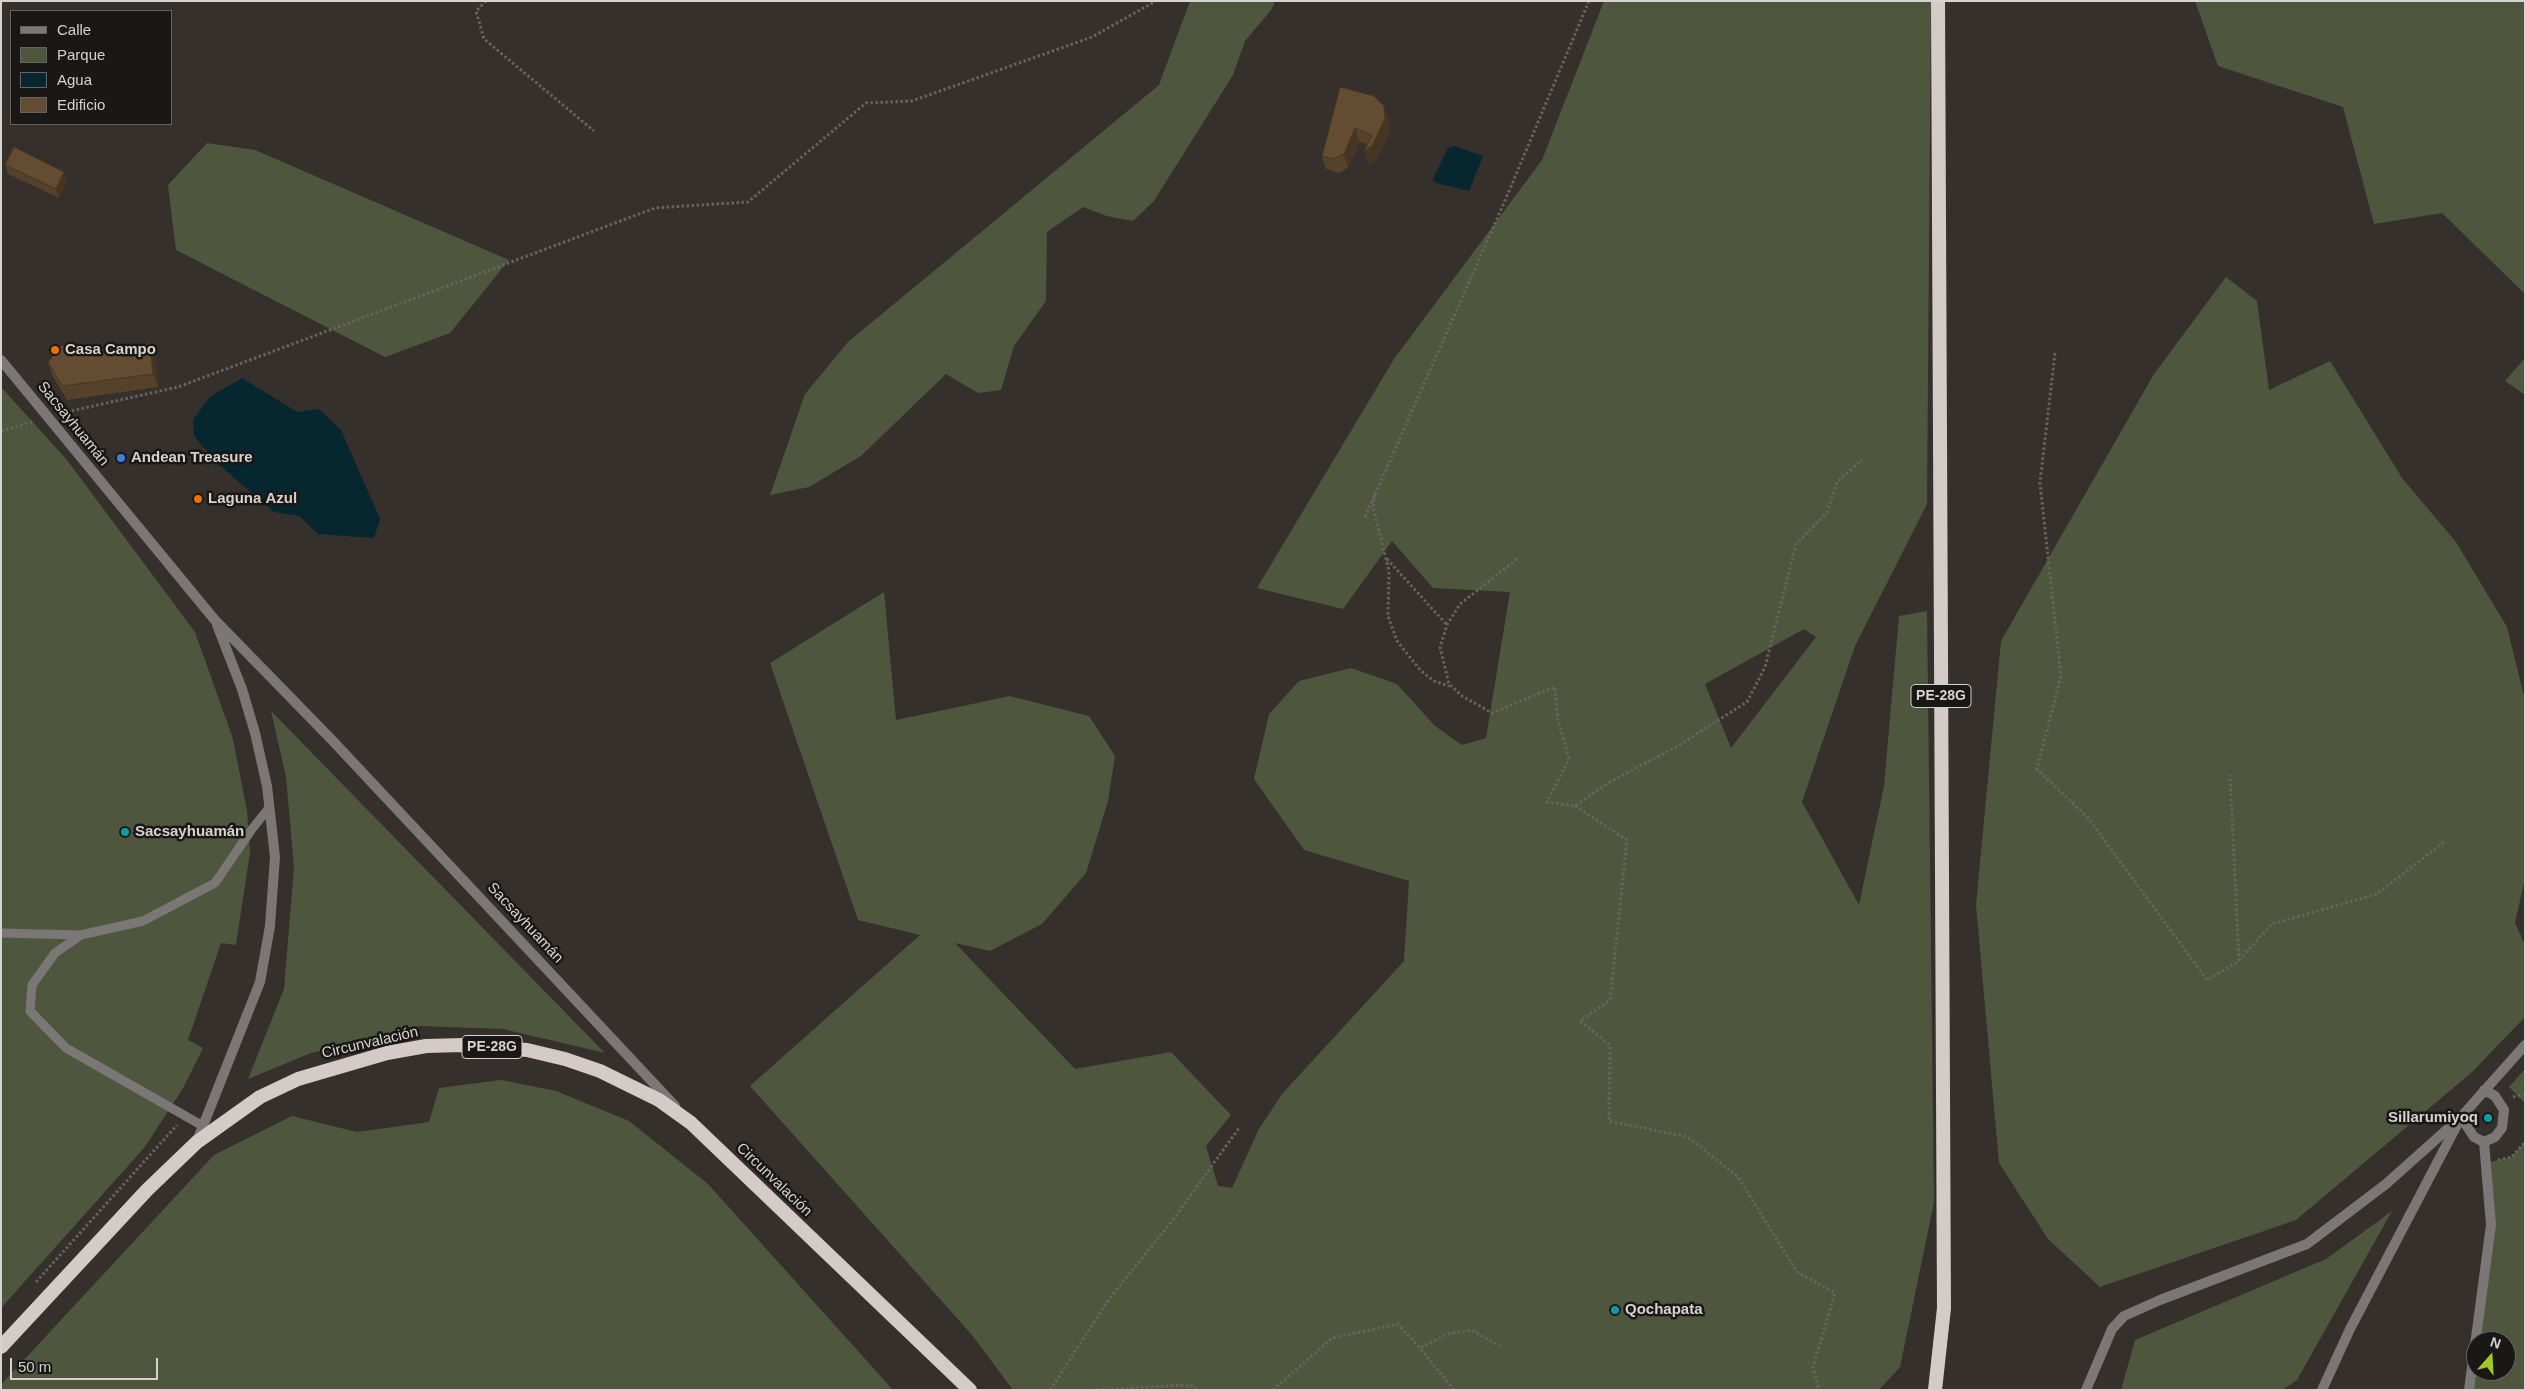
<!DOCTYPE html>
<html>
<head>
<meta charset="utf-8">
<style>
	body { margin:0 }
	#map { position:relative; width:2526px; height:1391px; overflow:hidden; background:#35302b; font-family:Helvetica,sans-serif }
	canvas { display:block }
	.frame { position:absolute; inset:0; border:2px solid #d5d2cf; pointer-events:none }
	.legend { position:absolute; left:10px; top:10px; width:162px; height:115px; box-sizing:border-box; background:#1a1816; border:1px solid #656260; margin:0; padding:6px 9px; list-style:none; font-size:15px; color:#d5d2cf }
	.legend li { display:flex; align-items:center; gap:10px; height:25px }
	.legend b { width:25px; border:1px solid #656260 }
	.north { position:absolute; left:2466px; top:1331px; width:50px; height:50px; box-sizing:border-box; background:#1a1816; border:1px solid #656260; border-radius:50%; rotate:19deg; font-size:14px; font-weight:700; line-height:20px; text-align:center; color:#d5d2cf }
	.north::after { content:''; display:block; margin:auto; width:18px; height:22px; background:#a2c927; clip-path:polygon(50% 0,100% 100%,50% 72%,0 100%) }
	.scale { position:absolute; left:10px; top:1358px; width:148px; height:22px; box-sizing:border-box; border:2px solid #d5d2cf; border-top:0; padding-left:6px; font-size:15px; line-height:18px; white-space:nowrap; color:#d5d2cf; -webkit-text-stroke:4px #1a1816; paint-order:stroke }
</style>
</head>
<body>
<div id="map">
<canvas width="2526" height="1391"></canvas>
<div class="frame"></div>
<ul class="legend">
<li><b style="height:6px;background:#7b7776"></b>Calle</li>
<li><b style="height:14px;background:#4e573d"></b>Parque</li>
<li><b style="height:14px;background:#062630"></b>Agua</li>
<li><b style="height:14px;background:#644c32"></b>Edificio</li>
</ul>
<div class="north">N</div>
<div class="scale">50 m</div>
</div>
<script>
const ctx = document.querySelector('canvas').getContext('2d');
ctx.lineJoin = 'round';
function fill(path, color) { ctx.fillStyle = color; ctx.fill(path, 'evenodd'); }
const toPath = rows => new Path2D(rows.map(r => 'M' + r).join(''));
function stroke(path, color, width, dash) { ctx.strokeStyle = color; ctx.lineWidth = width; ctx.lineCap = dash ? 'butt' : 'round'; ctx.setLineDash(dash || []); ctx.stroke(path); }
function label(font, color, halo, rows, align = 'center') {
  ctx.font = font + ' Helvetica,sans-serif'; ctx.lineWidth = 5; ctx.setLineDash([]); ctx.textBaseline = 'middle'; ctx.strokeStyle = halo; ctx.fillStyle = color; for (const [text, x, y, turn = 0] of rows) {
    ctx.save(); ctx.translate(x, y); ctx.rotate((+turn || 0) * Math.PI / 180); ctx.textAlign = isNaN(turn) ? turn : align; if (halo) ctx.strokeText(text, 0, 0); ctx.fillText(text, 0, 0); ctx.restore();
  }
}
const green = toPath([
	[1190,1,1275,1,1272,9,1245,41,1233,75,1154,201,1133,221,1107,216,1083,207,1047,232,1046,301,1014,346,1001,390,978,393,946,374,861,456,809,487,770,495,805,394,848,342,1159,85],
	[1604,1,1931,1,1927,504,1855,646,1802,802,1859,905,1884,786,1899,616,1927,611,1934,1202,1900,1367,1879,1390,1013,1390,972,1335,750,1086,920,935,858,920,770,663,884,592,896,720,1010,696,1089,716,1115,756,1108,801,1086,873,1042,924,990,951,955,943,1075,1069,1171,1052,1231,1115,1206,1146,1218,1186,1232,1188,1259,1129,1282,1094,1404,961,1409,881,1304,850,1254,779,1269,714,1299,681,1351,668,1397,684,1435,726,1462,745,1486,738,1510,592,1433,588,1392,541,1343,609,1257,588,1394,359,1542,160],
	[1804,629,1816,637,1731,748,1705,684],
	[2195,1,2525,1,2525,294,2442,213,2374,224,2343,107,2218,66],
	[207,143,255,150,509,260,450,333,385,357,176,250,168,185],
	[2226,277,2257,301,2269,390,2330,361,2402,478,2456,542,2507,627,2525,700,2525,878,2515,923,2525,945,2525,1017,2471,1073,2296,1220,2100,1287,2048,1239,1999,1163,1976,905,2001,641,2154,374],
	[2525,358,2525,395,2505,381],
	[1,387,67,460,195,632,233,739,247,811,250,852,236,945,221,943,188,1040,203,1048,182,1090,144,1148,1,1308],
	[271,711,605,1053,503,1029,420,1026,311,1053,248,1079,284,989,294,868,286,777],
	[2525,1069,2525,1103,2509,1087],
	[501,1080,556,1091,629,1121,708,1184,893,1390,1,1390,1,1385,9,1376,214,1155,292,1116,357,1132,429,1122,439,1088],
	[2525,1142,2525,1390,2469,1390,2491,1225,2486,1163,2512,1157],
	[2476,1341,2506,1341,2506,1371,2476,1371],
	[2392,1211,2297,1380,2282,1390,2121,1390,2135,1340,2326,1259]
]);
const water = toPath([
	[1454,146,1483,156,1469,191,1436,183,1433,179,1448,148],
	[242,378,297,412,319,409,341,430,380,519,374,538,318,534,299,516,274,512,217,463,194,436,193,420,210,397]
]);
const path = toPath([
	[486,1,476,11,484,39,594,131],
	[2055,353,2040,483,2061,676,2037,769,2089,819,2207,980,2239,961,2230,775],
	[62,413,178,387,655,208,748,202,866,103,912,101,1092,37,1156,1],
	[1,431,34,421],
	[1375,494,1373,507,1389,571,1388,616,1397,641,1421,671,1434,681,1449,686],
	[1365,517,1504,203,1589,1],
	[1387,559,1447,625],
	[1517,559,1460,604,1447,625,1440,647,1449,684,1462,696,1492,713,1555,687,1558,720,1569,759,1547,802,1575,806,1608,783,1676,747,1747,702,1765,667,1796,544,1827,513,1837,482,1862,460],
	[1575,806,1627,840,1610,1000,1580,1021,1610,1045,1609,1121,1688,1137,1738,1177,1797,1272,1835,1293,1813,1367,1819,1390],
	[2239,960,2272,924,2377,894,2444,842],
	[2513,1097,2525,1094],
	[2498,1160,2512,1157,2525,1142],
	[36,1282,177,1125],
	[1050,1390,1109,1299,1173,1220,1239,1128],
	[1091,1390,1190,1385,1198,1390],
	[1273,1390,1332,1338,1398,1324,1420,1348],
	[1454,1390,1420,1348,1448,1334,1471,1330,1500,1346]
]);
const service = toPath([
	[1,933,81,935,143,921,215,883,252,829,269,808],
	[81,935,55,953,32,985,30,1011,66,1048,203,1126]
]);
const minor = toPath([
	[2461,1117,2474,1137,2484,1142,2495,1137,2502,1128,2504,1110,2495,1096,2484,1090],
	[2086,1390,2112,1329,2124,1316,2160,1300,2307,1244,2386,1184,2461,1117,2525,1045],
	[2322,1390,2350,1329,2458,1123],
	[2469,1390,2491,1225,2484,1142]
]);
const tertiary = toPath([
	[1,360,214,619,331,739,675,1106],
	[197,1141,260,982,270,926,275,857,267,786,255,733,242,689,217,625]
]);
const trunk = toPath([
	[1,1347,147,1190,197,1142,260,1097,298,1079,387,1053,426,1046,463,1045,527,1050,565,1059,600,1071,659,1100,691,1123,970,1390],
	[1935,1390,1944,1308,1938,1]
]);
const wall = toPath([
	[1374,96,1389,120,1390,132,1377,159,1369,165,1364,151,1367,145,1360,142,1348,168,1339,173,1326,169,1322,156],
	[5,165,64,172,67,181,59,198,8,174],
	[75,353,155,356,158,387,67,400,52,375,48,362]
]);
const shadedWall = toPath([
	[1384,106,1389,120,1390,132,1377,159,1369,165,1364,151,1372,146],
	[1355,128,1360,142,1348,168,1344,154],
	[64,172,67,181,59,198,56,189],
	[150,343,155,356,158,387,153,374]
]);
const building = toPath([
	[1340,87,1374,96,1384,106,1385,119,1372,146,1364,151,1372,136,1355,128,1344,154,1334,159,1322,156,1340,87],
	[14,147,64,172,56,189,5,165,14,147],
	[150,343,153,374,62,386,48,362,62,345,75,353,150,343]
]);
const markers = [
	[55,350,5,"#e8710a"],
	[121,458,5,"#3f7fe0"],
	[198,499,5,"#e8710a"],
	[125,832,5,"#0f9aa8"],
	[2488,1118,5,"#0f9aa8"],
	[1615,1310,5,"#0f9aa8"]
];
const shields = [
	[1941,696,60],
	[492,1047,60]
];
const shieldNames = [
	["PE-28G",1941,696],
	["PE-28G",492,1047]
];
const poiNames = [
	["Casa Campo",65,350],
	["Andean Treasure",131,458],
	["Laguna Azul",208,499],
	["Sacsayhuamán",135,832],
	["Sillarumiyoq",2478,1118,"right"],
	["Qochapata",1625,1310]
];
const streetNames = [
	["Sacsayhuamán",73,424,51],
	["Sacsayhuamán",525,923,47],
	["Circunvalación",370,1043,-13],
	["Circunvalación",774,1180,44]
];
fill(green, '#4e573d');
fill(water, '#062630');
stroke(path, '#67635e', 3, [2.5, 2.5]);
stroke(service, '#7b7776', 9);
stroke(minor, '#7b7776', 10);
stroke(tertiary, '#7b7776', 10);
stroke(trunk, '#d4cbc8', 14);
fill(wall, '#56412b');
fill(shadedWall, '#463523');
fill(building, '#644c32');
stroke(building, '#463523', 1);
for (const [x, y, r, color] of markers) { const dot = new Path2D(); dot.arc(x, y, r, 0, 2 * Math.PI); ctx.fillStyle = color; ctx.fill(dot); stroke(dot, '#1a1816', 2); }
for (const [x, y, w] of shields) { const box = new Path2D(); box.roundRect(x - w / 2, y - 11.5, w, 23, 4); ctx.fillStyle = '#1a1816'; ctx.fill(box); stroke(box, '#d5d2cf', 1); }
label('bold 14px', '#d5d2cf', null, shieldNames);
label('bold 15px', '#d5d2cf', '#1a1816', poiNames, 'left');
label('15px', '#d5d2cf', '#1a1816', streetNames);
</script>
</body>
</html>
